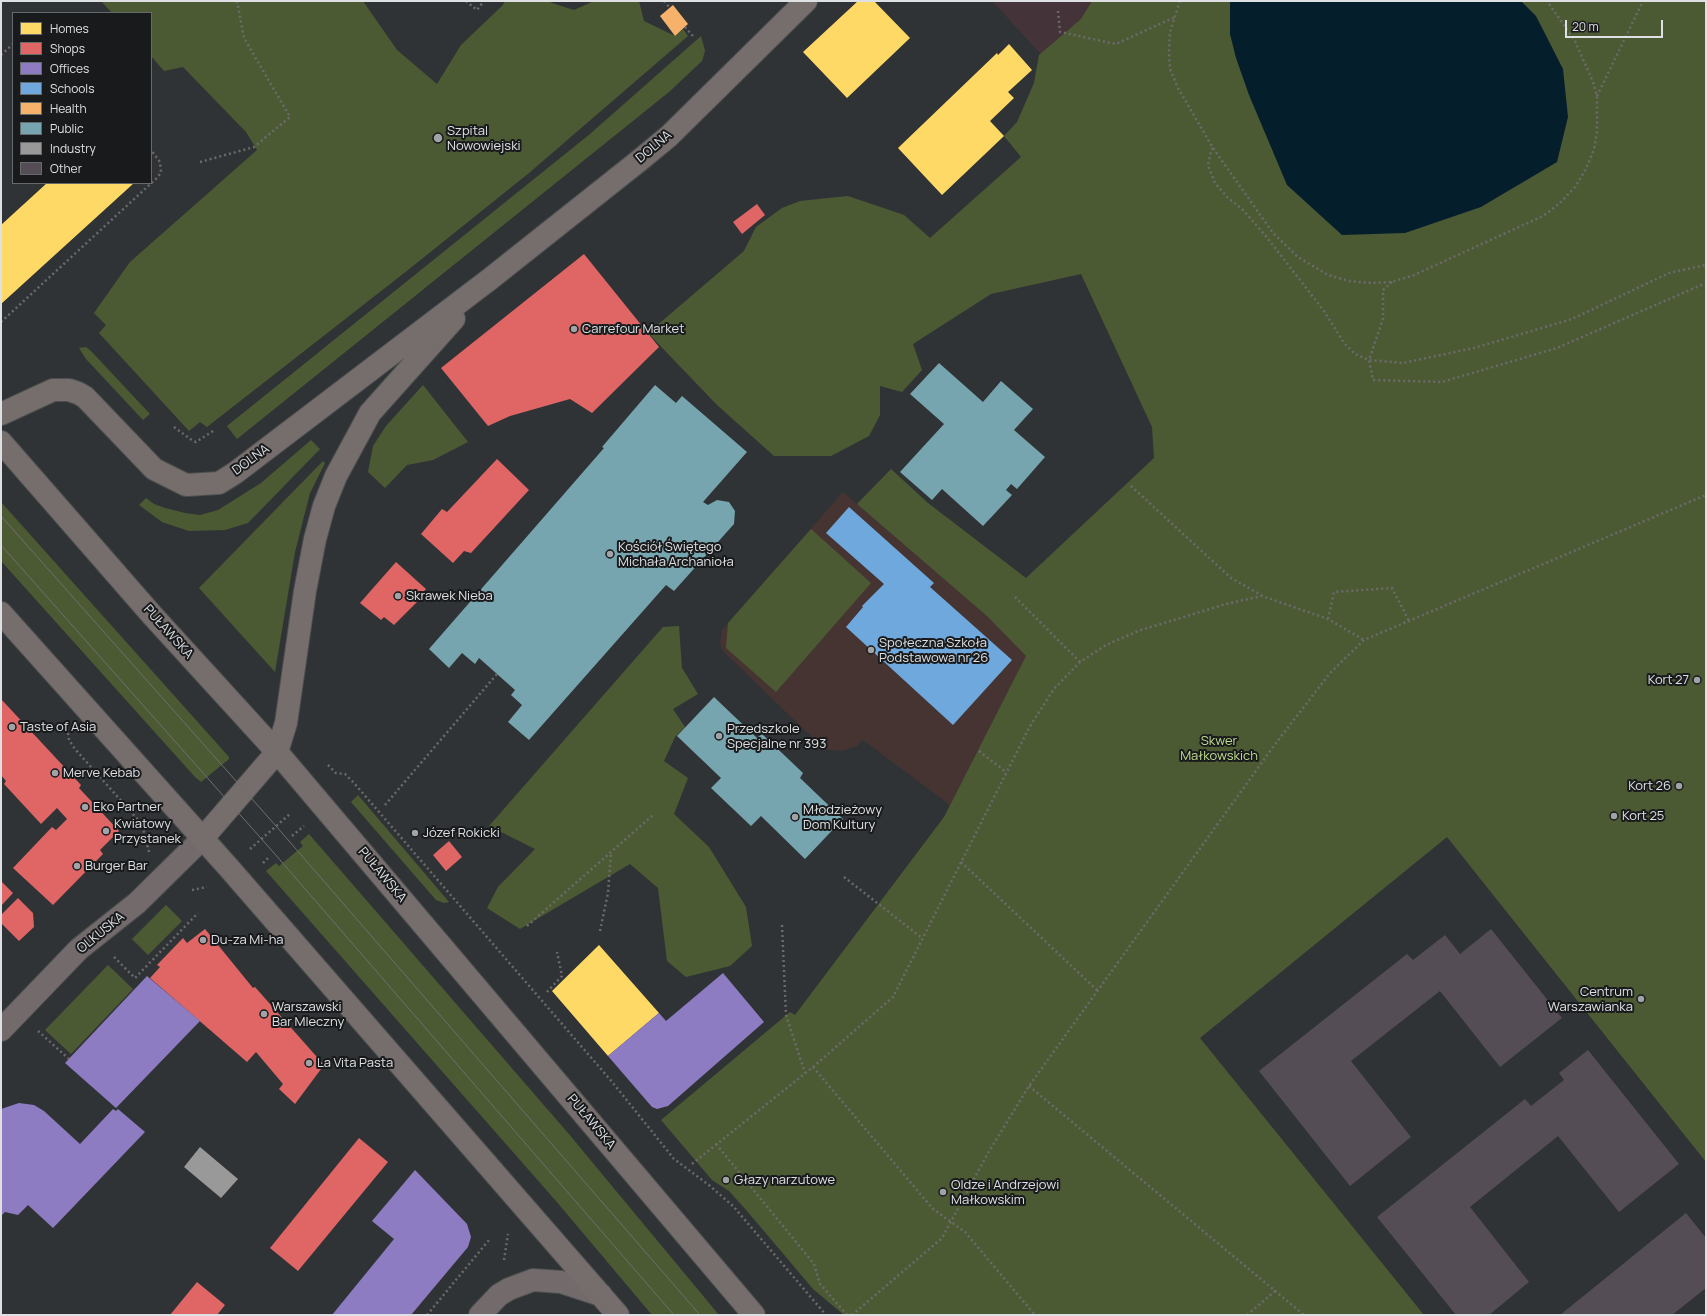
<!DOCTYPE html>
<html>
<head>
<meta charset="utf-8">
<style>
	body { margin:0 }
	#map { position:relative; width:1707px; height:1316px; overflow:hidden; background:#303335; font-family:Manrope,sans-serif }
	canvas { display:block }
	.frame { position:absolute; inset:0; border:2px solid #dee0e3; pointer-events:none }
	.legend { position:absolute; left:12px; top:12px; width:140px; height:172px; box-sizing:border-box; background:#181a1c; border:1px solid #67696c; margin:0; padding:5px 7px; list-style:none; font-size:12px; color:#dee0e3 }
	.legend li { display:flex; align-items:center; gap:8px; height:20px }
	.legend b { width:20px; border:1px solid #67696c }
	.scale { position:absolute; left:1565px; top:20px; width:98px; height:18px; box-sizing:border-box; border:2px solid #dee0e3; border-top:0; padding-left:5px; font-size:12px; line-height:14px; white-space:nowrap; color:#dee0e3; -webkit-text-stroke:3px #181a1c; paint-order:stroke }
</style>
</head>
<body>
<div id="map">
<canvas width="1707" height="1316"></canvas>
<div class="frame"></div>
<ul class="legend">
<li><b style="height:11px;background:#ffd966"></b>Homes</li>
<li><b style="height:11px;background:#e06666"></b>Shops</li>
<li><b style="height:11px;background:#8e7cc3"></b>Offices</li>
<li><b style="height:11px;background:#6fa8dc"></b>Schools</li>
<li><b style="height:11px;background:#f6b26b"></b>Health</li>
<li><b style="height:11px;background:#76a5af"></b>Public</li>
<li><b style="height:11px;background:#999"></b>Industry</li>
<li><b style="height:11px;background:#544d55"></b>Other</li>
</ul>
<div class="scale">20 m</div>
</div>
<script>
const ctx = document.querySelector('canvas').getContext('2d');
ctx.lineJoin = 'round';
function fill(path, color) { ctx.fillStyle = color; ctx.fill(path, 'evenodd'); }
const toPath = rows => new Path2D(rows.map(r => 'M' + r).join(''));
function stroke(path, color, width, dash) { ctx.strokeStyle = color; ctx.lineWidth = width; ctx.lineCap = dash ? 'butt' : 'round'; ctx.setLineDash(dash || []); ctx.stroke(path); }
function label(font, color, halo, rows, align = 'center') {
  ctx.font = font + ' Manrope,sans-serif'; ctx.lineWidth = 4; ctx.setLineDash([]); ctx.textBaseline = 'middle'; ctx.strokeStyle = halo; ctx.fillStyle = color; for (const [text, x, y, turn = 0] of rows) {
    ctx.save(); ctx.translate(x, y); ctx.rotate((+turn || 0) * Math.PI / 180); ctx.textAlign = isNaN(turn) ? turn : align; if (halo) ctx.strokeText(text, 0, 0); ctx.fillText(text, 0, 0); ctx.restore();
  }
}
const industrial = toPath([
	[992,1,1144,1,1081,98]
]);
const education = toPath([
	[843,492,988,617,1027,656,950,805,863,740,857,746,842,751,830,750,822,747,724,652,721,647,720,641,722,630]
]);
const green = toPath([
	[101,1,363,1,397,50,437,84,461,45,503,5,505,1,549,1,552,3,574,10,594,1,639,1,644,21,675,36,683,29,688,36,529,173,408,270,207,427,200,422,189,431,99,333,106,325,94,313,130,262,257,150,246,132,183,67,164,71,151,56,151,13,112,13],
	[1092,1,1706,1,1706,1162,1447,837,1200,1038,1424,1315,844,1315,813,1289,747,1211,729,1191,712,1180,661,1120,790,1012,795,1015,944,817,1026,656,988,617,857,504,891,469,928,503,1026,578,1154,458,1152,427,1081,274,991,294,913,344,922,370,902,392,880,386,880,415,869,436,831,456,774,456,717,405,648,333,744,251,756,227,782,208,800,201,848,196,904,215,930,238,1021,157,1004,136,1017,122,1034,83,1039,55,1081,19],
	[701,36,705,51,702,61,669,92,237,439,227,426,590,134],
	[86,347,91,351,150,414,143,420,86,359,79,348],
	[423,385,468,442,433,460,407,465,385,488,368,472,373,446,386,426],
	[311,440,320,449,248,523,225,530,189,531,162,522,139,505,146,498,154,504,165,508,185,513,200,515,218,510,261,483],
	[323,461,325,463,310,493,295,552,275,672,199,588],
	[1,502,229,757,229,759,201,782,195,777,1,561],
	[811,529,871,583,776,692,726,648,728,623],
	[679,626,682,668,698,694,673,709,685,727,675,737,664,761,688,778,674,814,709,847,746,907,752,946,730,966,686,977,667,961,658,888,630,864,520,929,487,908,498,887,535,849,489,826,663,627],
	[358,795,449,902,444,903,436,900,351,802],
	[309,834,568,1133,719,1315,652,1315,556,1201,266,871,276,863,279,866,303,846,300,842],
	[166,905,182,921,148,955,132,939],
	[108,965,133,989,71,1054,45,1030]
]);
const water = toPath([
	[1230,1,1521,1,1536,16,1563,69,1568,117,1557,162,1481,207,1405,233,1342,235,1287,185,1249,95,1236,58,1230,34]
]);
const homes = toPath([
	[858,1,874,1,910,38,847,98,803,52],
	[1009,44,1032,70,1008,92,1014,98,990,121,1004,136,942,195,898,148,997,53,998,55],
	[47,183,134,183,1,304,1,225],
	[599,945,659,1013,608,1056,552,991]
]);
const shops = toPath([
	[757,204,765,215,742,234,733,222],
	[584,254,659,347,592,413,570,399,510,416,488,426,441,368],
	[497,459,529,490,471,553,464,551,453,563,421,534,442,509,447,512],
	[396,562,426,589,415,601,417,602,394,625,384,617,381,620,360,603],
	[1,699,81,785,79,788,119,831,100,850,103,854,53,905,13,868,52,827,56,830,67,819,57,808,41,824,4,784,6,781,1,775],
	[449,841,462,857,446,871,433,855],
	[1,881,13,893,1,906],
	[18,898,33,913,34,927,19,941,1,923,1,915],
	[205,929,253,988,255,987,324,1065,295,1104,279,1089,283,1084,256,1052,247,1062,150,978,160,967,157,965,183,938,187,943],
	[359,1138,388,1162,298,1271,270,1248],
	[197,1282,225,1305,217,1315,170,1315]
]);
const offices = toPath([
	[723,973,764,1022,668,1106,657,1109,652,1107,608,1056,659,1013,666,1021],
	[147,976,200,1021,116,1108,65,1063],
	[19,1103,34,1105,44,1111,80,1144,113,1109,116,1111,118,1109,145,1132,53,1228,28,1205,18,1215,5,1212,1,1216,1,1109],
	[415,1170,467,1224,471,1237,468,1247,411,1315,332,1315,394,1239,372,1221]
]);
const schools = toPath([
	[849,507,934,583,930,587,1012,660,953,725,846,627,863,607,862,606,884,584,826,533]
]);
const health = toPath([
	[673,5,688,24,675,36,660,16]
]);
const public = toPath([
	[939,363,983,402,1001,381,1033,409,1014,430,1045,457,1017,489,1011,484,1006,490,1012,495,983,526,942,489,932,500,900,472,944,424,910,394],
	[655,385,676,403,682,396,747,452,703,502,708,505,717,500,729,502,735,511,734,524,674,591,666,585,529,740,508,722,522,705,511,695,515,690,479,658,475,664,462,653,449,668,429,649,604,448,602,447],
	[714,697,757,738,762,734,803,773,800,778,843,819,805,859,761,816,751,826,711,788,721,778,677,736]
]);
const industry = toPath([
	[200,1147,238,1179,221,1198,184,1167]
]);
const building = toPath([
	[1491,929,1562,1018,1500,1067,1440,991,1351,1061,1411,1137,1350,1186,1259,1071,1407,954,1413,960,1445,935,1460,954],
	[1588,1050,1679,1164,1619,1212,1558,1136,1470,1207,1529,1282,1489,1315,1456,1315,1377,1217,1525,1099,1531,1106,1564,1080,1559,1073],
	[1686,1213,1706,1238,1706,1288,1672,1315,1560,1315]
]);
const path = toPath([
	[466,1,477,10,484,1],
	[664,1,670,8],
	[1180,1,1170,32,1169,50,1170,69,1178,88,1213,148,1273,233,1298,257,1328,275,1349,281,1371,283,1392,282,1414,275,1543,216,1560,203,1575,187,1586,169,1594,149,1597,132,1597,96,1593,82,1575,41,1547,1],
	[1058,11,1060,32,1116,44,1175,17],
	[685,27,693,36],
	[1,55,13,44],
	[1597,96,1643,1],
	[1213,148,1211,151,1208,165,1215,183,1227,197,1243,210,1265,235,1324,311,1344,343,1355,354,1369,360,1403,363,1474,348,1572,319,1669,273,1706,265],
	[200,162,254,147,290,117,244,38,237,1],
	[1392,282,1383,290,1383,319,1369,360,1373,380,1442,382,1557,348,1706,283],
	[1,322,158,177,161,172,160,162,151,150],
	[174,427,193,441,196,442,213,431],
	[1131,486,1231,578,1261,595],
	[1015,597,1080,662],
	[1328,619,1334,592,1392,588,1409,621],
	[68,733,69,740,75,749,139,821,144,832,149,852],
	[979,751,1006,772],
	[328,765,336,773,345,774,354,783,613,1083,674,1159,710,1186,733,1206,826,1315],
	[385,805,497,674],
	[292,836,304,826],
	[250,849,291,813],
	[961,862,1098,991],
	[263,863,270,856],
	[844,877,922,938],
	[192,890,207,887],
	[782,925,786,1015,805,1073],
	[527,926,653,815],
	[600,931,608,893,611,852],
	[114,957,135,978,198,913],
	[547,992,562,976,557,952],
	[38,1031,69,1059],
	[813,1067,933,1209,965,1232,1035,1315],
	[1029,1086,1304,1315],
	[716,1144,814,1264,820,1284,847,1315],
	[692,1164,813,1067,893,997,1030,726,1054,689,1080,662,1106,645,1138,631,1226,604,1262,596,1328,619,1364,640],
	[504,1260,508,1234],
	[427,1315,489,1240],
	[852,1315,942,1238,988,1153,1029,1086,1273,747,1330,673,1364,640,1706,495],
	[1247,1315,1275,1291]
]);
const street = toPath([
	[1,1030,79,949,137,903,203,838],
	[480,1315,499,1295,509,1289,533,1280,561,1282,601,1295]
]);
const secondary = toPath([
	[1,414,53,390,69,390,78,393,85,397,154,469,186,485,219,483,235,473,490,279,640,160,669,136,806,1],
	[1,442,152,615,277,752,754,1315],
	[1,613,229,868,618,1315],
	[203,838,277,752,286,723,305,591,315,539,324,506,336,476,370,413,454,319]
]);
const tram = toPath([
	[1,516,276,826,700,1315],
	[1,545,274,853,674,1315]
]);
const markers = [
	[438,138,5,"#a1a3a6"],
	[574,329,4,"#a1a3a6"],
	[610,554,4,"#a1a3a6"],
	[398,596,4,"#a1a3a6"],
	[871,650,4,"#a1a3a6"],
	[1697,680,4,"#a1a3a6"],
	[12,727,4,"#a1a3a6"],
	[719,736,4,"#a1a3a6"],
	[55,773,4,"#a1a3a6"],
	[1679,786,4,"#a1a3a6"],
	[85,807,4,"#a1a3a6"],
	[1614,816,4,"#a1a3a6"],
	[795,817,4,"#a1a3a6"],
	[106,831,4,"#a1a3a6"],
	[415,833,4,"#a1a3a6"],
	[77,866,4,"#a1a3a6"],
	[203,940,4,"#a1a3a6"],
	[1641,999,4,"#a1a3a6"],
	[264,1014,4,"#a1a3a6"],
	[309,1063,4,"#a1a3a6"],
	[726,1180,4,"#a1a3a6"],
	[943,1192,4,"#a1a3a6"]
];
const poiNames = [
	["Szpital",447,131],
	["Nowowiejski",447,146],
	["Carrefour Market",582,329],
	["Kościół Świętego",618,547],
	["Michała Archanioła",618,562],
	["Skrawek Nieba",406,596],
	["Społeczna Szkoła",879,643],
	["Podstawowa nr 26",879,658],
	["Kort 27",1689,680,"right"],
	["Taste of Asia",20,727],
	["Przedszkole",727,729],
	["Specjalne nr 393",727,744],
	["Merve Kebab",63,773],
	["Kort 26",1671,786,"right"],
	["Eko Partner",93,807],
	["Młodzieżowy",803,810],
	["Dom Kultury",803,825],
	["Kort 25",1622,816],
	["Kwiatowy",114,824],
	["Przystanek",114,839],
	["Józef Rokicki",423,833],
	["Burger Bar",85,866],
	["Du-za Mi-ha",211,940],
	["Centrum",1633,992,"right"],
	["Warszawianka",1633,1007,"right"],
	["Warszawski",272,1007],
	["Bar Mleczny",272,1022],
	["La Vita Pasta",317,1063],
	["Głazy narzutowe",734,1180],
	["Oldze i Andrzejowi",951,1185],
	["Małkowskim",951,1200]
];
const streetNames = [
	["DOLNA",654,147,-40],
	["DOLNA",251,460,-36],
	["PUŁAWSKA",168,632,48],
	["PUŁAWSKA",382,875,50],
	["OLKUSKA",101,933,-39],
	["PUŁAWSKA",591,1122,50]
];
const parkNames = [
	["Skwer",1219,741],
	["Małkowskich",1219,756]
];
fill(industrial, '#443338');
fill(education, '#453432');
fill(green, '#4c5a34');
fill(water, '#051e2c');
fill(homes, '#ffd966');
fill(shops, '#e06666');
fill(offices, '#8e7cc3');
fill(schools, '#6fa8dc');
fill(health, '#f6b26b');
fill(public, '#76a5af');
fill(industry, '#999');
fill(building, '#544d55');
stroke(street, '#4d4f50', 24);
stroke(secondary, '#4d4f50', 24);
stroke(path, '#6c6a6b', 2.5, [2, 3]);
stroke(street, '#736b6b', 22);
stroke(secondary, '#766e6d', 22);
stroke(tram, '#716e6f', 1);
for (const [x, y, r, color] of markers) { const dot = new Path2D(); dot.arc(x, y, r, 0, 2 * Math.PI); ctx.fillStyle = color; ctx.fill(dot); stroke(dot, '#181a1c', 1.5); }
label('13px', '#dee0e3', '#181a1c', poiNames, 'left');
label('13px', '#dee0e3', '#181a1c', streetNames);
label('13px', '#c1dd91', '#181a1c', parkNames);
</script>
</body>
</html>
